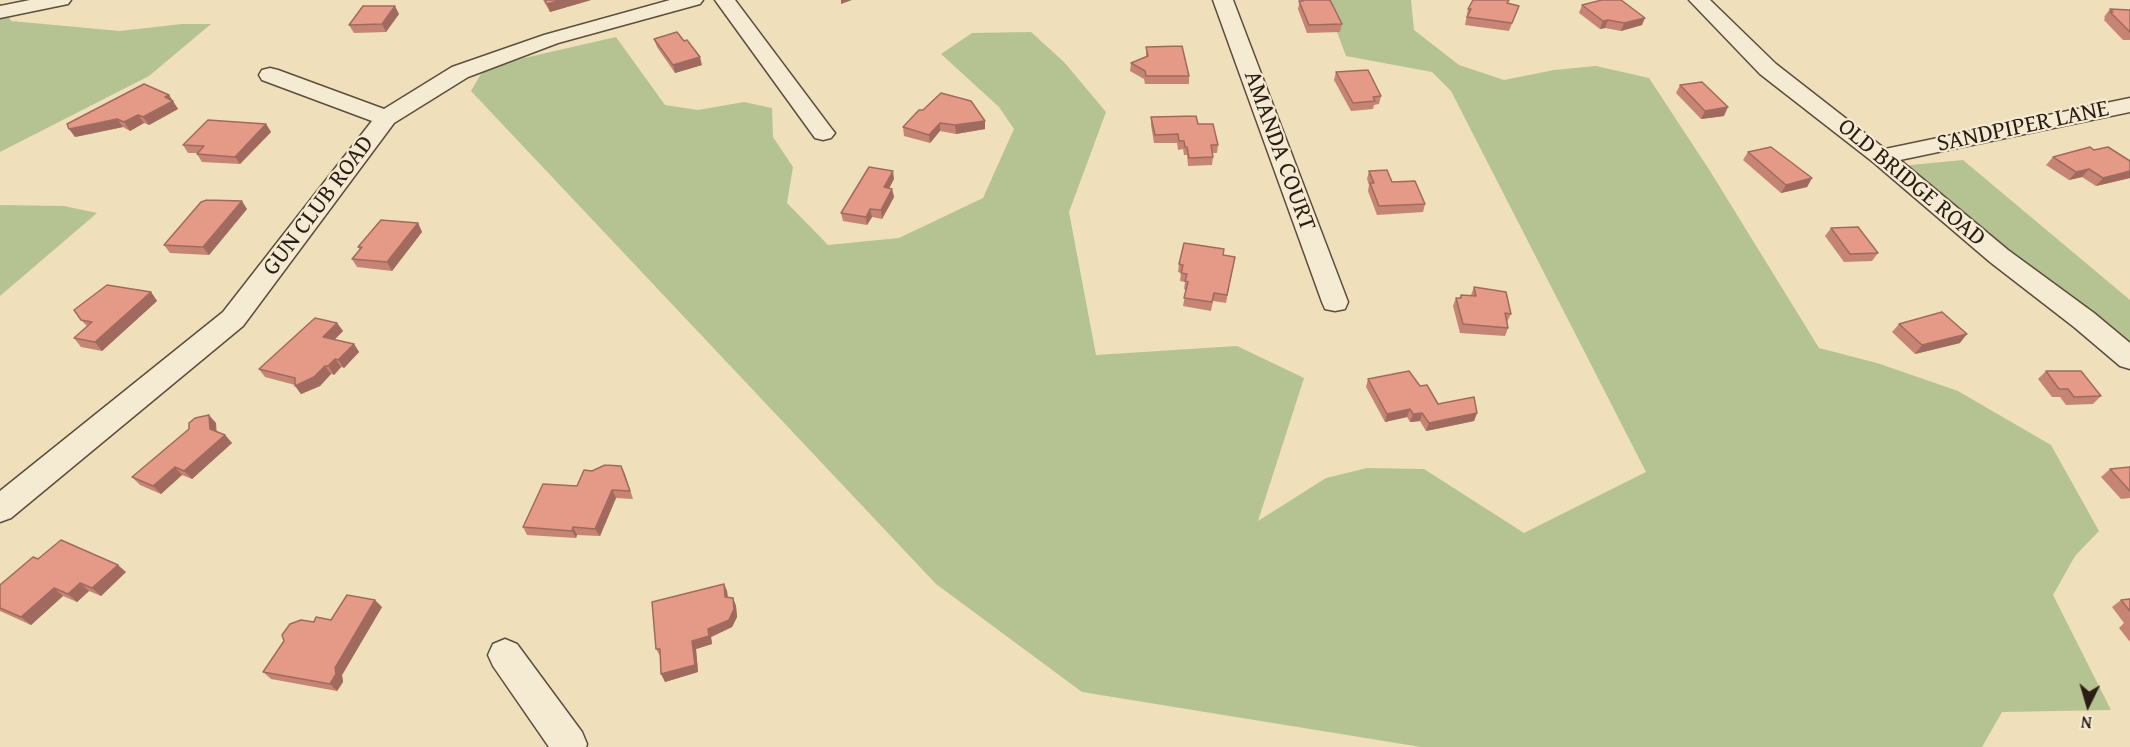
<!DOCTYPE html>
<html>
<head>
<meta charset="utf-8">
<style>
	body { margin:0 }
	#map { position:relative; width:2130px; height:747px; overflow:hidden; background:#efdfba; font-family:"Gentium Book Plus",serif }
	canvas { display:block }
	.north { position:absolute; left:2058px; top:675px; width:60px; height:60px; -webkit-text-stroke:4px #f5ead2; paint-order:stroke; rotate:185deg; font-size:16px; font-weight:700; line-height:24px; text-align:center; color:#2b1d13 }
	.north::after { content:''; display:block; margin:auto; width:21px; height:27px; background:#2b1d13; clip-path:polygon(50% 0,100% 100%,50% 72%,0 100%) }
</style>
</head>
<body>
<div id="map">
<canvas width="2130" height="747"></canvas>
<div class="north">N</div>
</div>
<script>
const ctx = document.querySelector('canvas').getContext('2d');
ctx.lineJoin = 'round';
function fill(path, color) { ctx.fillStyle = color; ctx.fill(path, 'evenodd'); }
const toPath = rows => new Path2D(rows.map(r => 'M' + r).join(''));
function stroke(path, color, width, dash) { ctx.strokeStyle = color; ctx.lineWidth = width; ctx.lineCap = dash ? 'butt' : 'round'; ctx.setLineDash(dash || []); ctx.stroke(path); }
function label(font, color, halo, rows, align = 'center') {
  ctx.font = font + ' "Gentium Book Plus",serif'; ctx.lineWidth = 4.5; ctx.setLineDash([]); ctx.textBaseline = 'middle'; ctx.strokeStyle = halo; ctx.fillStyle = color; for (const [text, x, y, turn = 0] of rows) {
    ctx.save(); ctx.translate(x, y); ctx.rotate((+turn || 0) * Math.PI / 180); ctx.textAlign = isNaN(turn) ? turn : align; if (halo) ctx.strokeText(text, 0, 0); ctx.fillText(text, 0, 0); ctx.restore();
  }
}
const green = toPath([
	[1325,0,1411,0,1414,30,1459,65,1504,80,1554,70,1596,66,1649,78,1710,171,1819,348,1877,363,1958,391,2051,445,2099,531,2075,556,2053,595,2111,710,2002,712,1982,747,1421,747,1082,692,936,584,471,91,485,67,616,37,665,105,698,110,744,102,772,108,773,137,793,167,787,203,828,245,899,238,983,198,1014,129,999,107,941,54,972,33,1031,32,1064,62,1106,112,1069,212,1096,355,1237,346,1304,378,1258,521,1326,478,1367,468,1424,469,1524,533,1646,472,1451,91,1432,72,1346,56],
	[0,3,11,21,120,31,182,24,211,24,149,76,0,152],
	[1963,160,2130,300,2130,350,1900,166],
	[0,205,64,206,97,213,0,296]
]);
const minor = toPath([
	[30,0,71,0,68,4,0,18,0,6,30,0],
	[670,0,703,0,700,4,558,43,468,77,394,123,243,326,11,518,0,522,0,491,223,312,372,121,262,80,259,75,262,70,270,68,278,70,384,109,452,67,544,35,670,0],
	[715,0,735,0,831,128,835,133,831,138,823,140,815,138,715,0],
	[1213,0,1233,0,1348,302,1345,309,1335,311,1325,309,1322,302,1213,0],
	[1689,0,1710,0,1776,64,1885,149,2130,98,2130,112,1900,160,2008,250,2094,313,2130,343,2130,369,2120,366,2074,327,1990,262,1873,162,1760,74,1689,0],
	[505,639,517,644,582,732,587,744,586,747,549,747,493,666,488,655,493,644,505,639]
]);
const wall = toPath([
	[543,0,591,0,550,12],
	[1300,0,1330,0,1342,24,1340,32,1307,33,1298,9],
	[1507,3,1519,6,1509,31,1465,25,1468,9],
	[1582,5,1642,25,1621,31,1605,28,1600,29,1579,13],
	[2110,9,2130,10,2130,40,2123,40,2104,20,2105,18,2104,17],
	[399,14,386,32,354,33,349,25],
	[654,39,702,65,675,73,657,47],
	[1146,47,1189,76,1189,84,1145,84,1144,79,1130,71,1131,63,1146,57],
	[1336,72,1381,96,1379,104,1374,105,1373,109,1351,111,1334,80],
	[1680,85,1724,116,1701,119,1676,93],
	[169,95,178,109,149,125,144,123,130,131,123,127,75,137],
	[919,110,985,129,956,134,940,131,930,143,904,136,903,127],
	[1151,117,1198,124,1218,145,1217,153,1213,153,1213,157,1212,165,1188,166,1187,155,1184,155,1183,149,1178,150,1177,143,1154,143,1151,125],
	[266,124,271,132,240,164,202,162,197,154,197,153,188,153,183,145],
	[2094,150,2130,161,2130,178,2096,186,2082,177,2069,180,2046,165,2053,157],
	[1748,152,1812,178,1807,187,1781,193,1743,160],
	[1369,171,1392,182,1425,204,1423,212,1377,215,1368,191,1369,185,1367,179],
	[894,179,889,188,892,189,894,197,882,219,872,217,867,225,843,221,841,213],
	[247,209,209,255,170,253,164,245],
	[418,223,422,232,392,271,357,267,352,259,360,250,358,247],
	[1831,228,1878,253,1872,261,1844,262,1825,236],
	[1223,255,1235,257,1226,303,1213,301,1211,311,1183,306,1186,290,1184,289,1185,282,1180,281,1181,273,1178,272,1179,264],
	[1474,287,1511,314,1507,322,1508,328,1505,336,1460,333,1453,306,1456,298,1460,298,1461,295,1471,295],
	[151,292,157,301,102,351,81,347,74,338,87,326,81,320],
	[337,323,343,331,334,340,354,344,359,352,344,368,341,367,334,375,331,374,320,386,301,394,295,385,265,377,259,369],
	[1899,324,1960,343,1915,354,1892,332],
	[2046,371,2101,396,2093,404,2066,405,2060,397,2052,397,2038,379],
	[1368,379,1420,386,1438,404,1477,413,1474,421,1426,431,1420,421,1410,422,1407,417,1385,422,1366,387],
	[216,423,216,431,225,435,232,443,192,479,182,475,161,494,140,485,132,477,189,429],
	[621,466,633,499,616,498,600,536,577,535,576,538,527,535,523,527,577,486,592,471],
	[2130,467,2130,498,2121,499,2101,477,2110,469],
	[38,559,126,572,101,596,89,591,77,602,63,596,31,625,0,611,0,585],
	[724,584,727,591,728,597,733,598,736,606,737,617,732,627,711,637,712,644,696,649,698,672,665,682,660,656,656,649],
	[2130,599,2130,642,2119,628,2124,623,2112,607,2121,600],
	[382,607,342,675,343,682,337,691,271,679,263,672,314,622,331,620]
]);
const shadedWall = toPath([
	[561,0,591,0,550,12,547,4],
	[841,0,852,0,841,4],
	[395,6,399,14,386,32,382,24],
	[1645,18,1642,25,1621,31,1624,23],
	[1608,20,1605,28,1600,29,1603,21],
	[700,57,702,65,675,73,673,65],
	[169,95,178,109,149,125,143,117,165,97],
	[1728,107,1724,116,1701,119,1705,111],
	[138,115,144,123,130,131,124,122],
	[117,119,123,127,75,137,69,129],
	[985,121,985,129,956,134,955,125],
	[940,123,940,131,930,143,929,135],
	[266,124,271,132,240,164,235,157],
	[2089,169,2082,177,2069,180,2076,172],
	[893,171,894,179,885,196,884,187],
	[2130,171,2130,178,2096,186,2103,178],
	[1812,178,1807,187,1781,193,1786,185],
	[892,189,894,197,882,219,881,210],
	[242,201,247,209,209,255,203,247],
	[870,209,872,217,867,225,866,217],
	[418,223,422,232,392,271,387,262],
	[151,292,157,301,102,351,95,342],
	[337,323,343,331,329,345,323,337],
	[1967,334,1960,343,1915,354,1922,345],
	[354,344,359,352,344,368,338,360],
	[335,359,341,367,334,375,328,366],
	[325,366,331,374,320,386,301,394,295,386],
	[1410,409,1407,417,1385,422,1387,414],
	[1422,413,1420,421,1410,422,1413,414],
	[1477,413,1474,421,1426,431,1429,423],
	[209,415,216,423,217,437,210,429],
	[225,435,232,443,192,479,184,471],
	[621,466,625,474,633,499,630,491],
	[175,467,182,475,161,494,153,486],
	[612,490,616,498,600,536,595,529],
	[573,527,577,535,576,538,572,531],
	[118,565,126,572,101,596,92,588],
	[80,583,89,591,77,602,68,594],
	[724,584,727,591,728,605,725,597],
	[54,588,63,596,31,625,21,617],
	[733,598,736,606,737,617,732,627,711,637,712,644,696,649,698,672,665,682,661,674,692,641,708,629],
	[375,600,382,607,342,675,343,682,337,691,330,684,335,668]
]);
const building = toPath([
	[545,0,561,0,547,4,545,0],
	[1303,0,1330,0,1342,24,1309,25,1299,1,1303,1,1303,0],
	[1473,0,1509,0,1507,3,1519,6,1512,23,1467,17,1471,9,1468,9,1473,0],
	[1602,0,1621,0,1645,18,1624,23,1608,20,1603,21,1582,5,1602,0],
	[363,6,395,6,382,24,349,25,363,6],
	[2110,9,2130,10,2130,32,2110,12,2113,12,2110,9],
	[677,32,684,41,687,40,700,57,673,65,654,39,677,32],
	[1182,46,1189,76,1146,76,1145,71,1131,63,1148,56,1146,47,1182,46],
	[1368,70,1381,96,1373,97,1375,101,1353,103,1336,72,1368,70],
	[1702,82,1728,107,1705,111,1680,85,1702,82],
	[144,84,169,95,165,97,173,101,143,117,138,115,124,122,117,119,69,129,67,124,144,84],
	[941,93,971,101,985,121,955,125,940,123,929,135,903,127,919,110,923,110,941,93],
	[1196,116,1198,124,1213,124,1218,145,1211,145,1213,157,1189,158,1187,147,1185,147,1184,141,1179,141,1178,134,1155,135,1151,117,1196,116],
	[208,120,266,124,235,157,197,154,204,146,183,145,208,120],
	[1771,147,1812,178,1786,185,1748,152,1771,147],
	[2090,147,2094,150,2108,147,2130,161,2130,171,2103,178,2089,169,2076,172,2053,157,2090,147],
	[869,167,893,171,884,187,892,189,881,210,870,209,866,217,841,213,869,167],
	[1387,170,1392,182,1415,181,1425,204,1379,206,1370,183,1374,183,1369,171,1387,170],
	[207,200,242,201,203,247,164,245,201,202,207,200],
	[381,220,418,223,387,262,352,259,362,247,358,247,381,220],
	[1858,227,1878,253,1850,254,1831,228,1858,227],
	[1184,243,1224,249,1223,255,1235,257,1227,295,1214,293,1212,302,1184,298,1188,282,1185,281,1187,274,1181,273,1183,265,1179,264,1184,243],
	[107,285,151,292,95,342,74,338,92,322,81,320,74,310,107,285],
	[1474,287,1506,292,1511,314,1505,313,1508,328,1463,324,1456,298,1461,298,1461,295,1476,296,1474,287],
	[1942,312,1967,334,1922,345,1899,324,1942,312],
	[315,318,337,323,323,337,354,344,338,360,335,359,328,366,325,366,314,377,295,386,295,378,259,369,315,318],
	[1409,371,1420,386,1427,385,1438,404,1474,397,1477,413,1429,423,1422,413,1413,414,1410,409,1387,414,1368,379,1409,371],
	[2046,371,2081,371,2101,396,2074,397,2068,389,2059,389,2046,371],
	[209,415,210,429,225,435,184,471,175,467,153,486,132,477,189,429,189,423,195,418,209,415],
	[605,465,621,466,630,491,612,490,595,529,573,527,572,531,523,527,543,484,577,486,584,470,592,471,605,465],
	[2130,467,2130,491,2110,469,2130,467],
	[61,540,118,565,92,588,80,583,68,594,54,588,21,617,0,608,0,585,33,557,38,559,61,540],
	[724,584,725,597,733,598,734,609,729,620,708,629,709,636,692,641,695,665,661,674,660,649,656,649,652,602,724,584],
	[347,595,375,600,335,668,336,674,330,684,263,672,284,641,282,635,290,624,301,620,314,622,316,617,331,620,347,595],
	[2130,599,2130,611,2121,600,2130,599]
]);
const streetNames = [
	["SANDPIPER LANE",2023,127,-12],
	["AMANDA COURT",1279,151,70],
	["OLD BRIDGE ROAD",1911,183,40],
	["GUN CLUB ROAD",319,206,-53]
];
fill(green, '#b5c393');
stroke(minor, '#5c4e3d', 3);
fill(minor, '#f5ead2');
fill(wall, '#c58474');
fill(shadedWall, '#a06b5e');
fill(building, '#e59987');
stroke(building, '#a06b5e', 1.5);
label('24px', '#2b1d13', '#f5ead2', streetNames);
</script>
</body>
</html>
